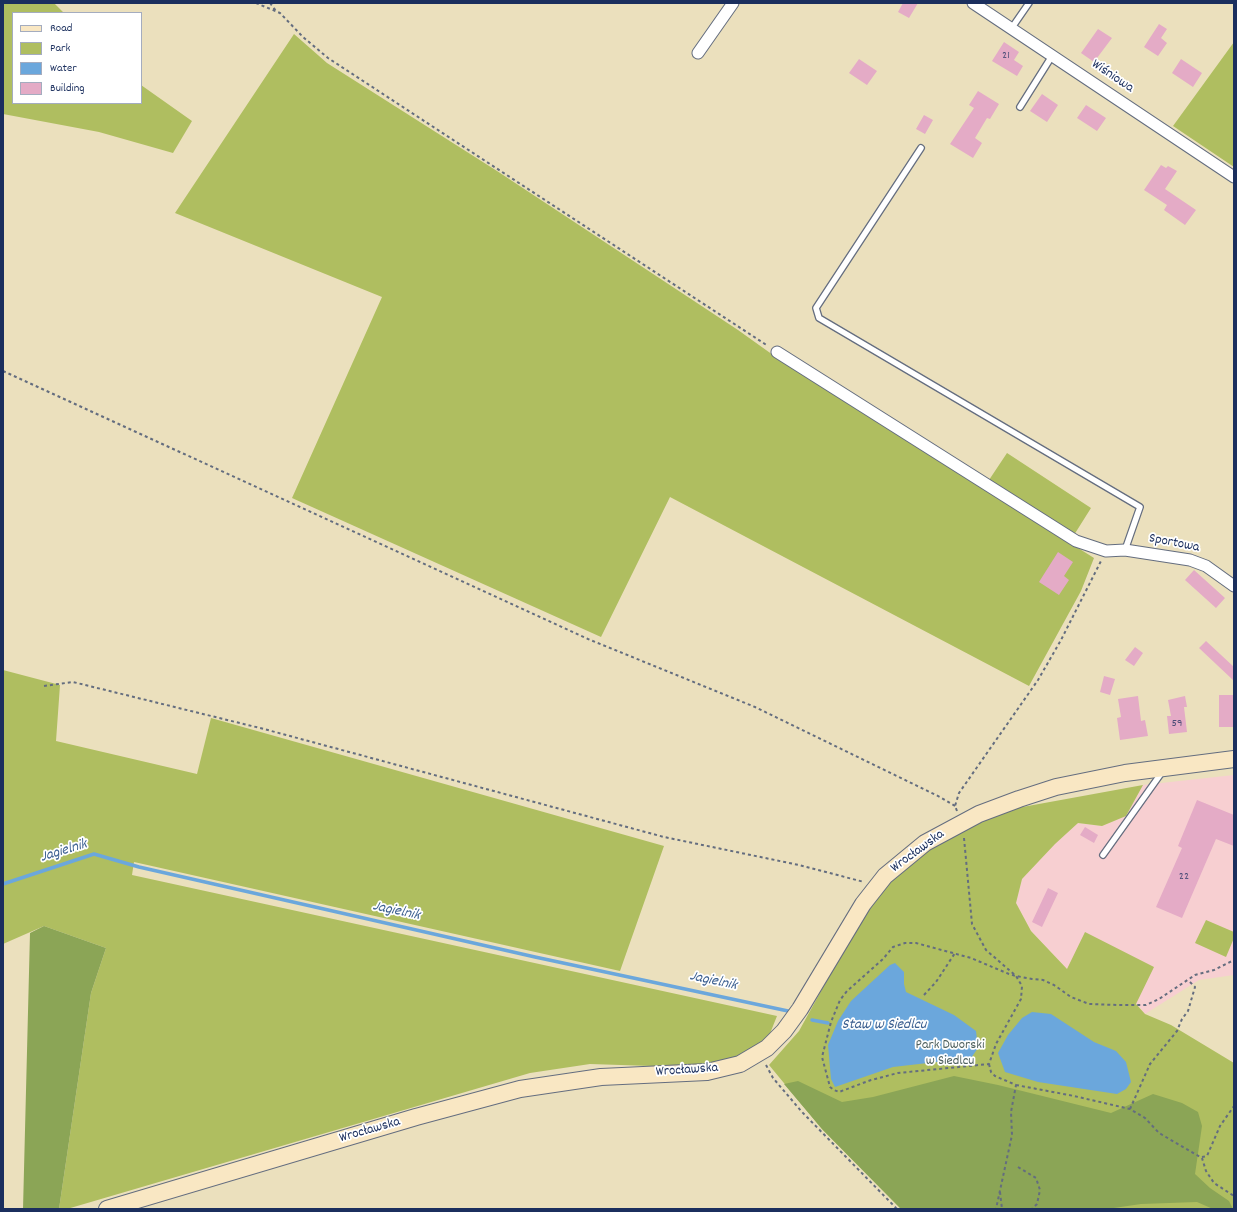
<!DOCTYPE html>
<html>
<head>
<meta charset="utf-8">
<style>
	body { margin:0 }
	#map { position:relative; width:1237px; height:1212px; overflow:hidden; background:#ebe0bd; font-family:Dekko,sans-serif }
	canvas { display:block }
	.frame { position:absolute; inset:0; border:4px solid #1b2f5e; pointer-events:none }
	.legend { position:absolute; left:12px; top:12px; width:130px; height:92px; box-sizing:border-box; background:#fff; border:1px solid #a4acbf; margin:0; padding:5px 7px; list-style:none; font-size:12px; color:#1b2f5e }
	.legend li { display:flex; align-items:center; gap:8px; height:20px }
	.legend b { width:20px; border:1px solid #a4acbf }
</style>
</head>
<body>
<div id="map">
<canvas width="1237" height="1212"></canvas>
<div class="frame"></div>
<ul class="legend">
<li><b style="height:5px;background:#f9e7c3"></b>Road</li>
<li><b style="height:11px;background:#afbe60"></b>Park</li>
<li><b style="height:11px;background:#6ba7dc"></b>Water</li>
<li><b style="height:11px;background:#e4abc6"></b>Building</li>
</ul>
</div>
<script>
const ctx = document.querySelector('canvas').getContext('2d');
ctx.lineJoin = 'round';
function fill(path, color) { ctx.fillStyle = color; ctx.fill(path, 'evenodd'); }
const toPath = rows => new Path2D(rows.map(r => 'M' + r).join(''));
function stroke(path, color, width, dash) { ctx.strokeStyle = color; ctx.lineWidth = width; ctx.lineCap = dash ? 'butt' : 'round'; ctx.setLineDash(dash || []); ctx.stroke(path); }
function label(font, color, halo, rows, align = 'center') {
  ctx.font = font + ' Dekko,sans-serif'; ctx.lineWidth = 3.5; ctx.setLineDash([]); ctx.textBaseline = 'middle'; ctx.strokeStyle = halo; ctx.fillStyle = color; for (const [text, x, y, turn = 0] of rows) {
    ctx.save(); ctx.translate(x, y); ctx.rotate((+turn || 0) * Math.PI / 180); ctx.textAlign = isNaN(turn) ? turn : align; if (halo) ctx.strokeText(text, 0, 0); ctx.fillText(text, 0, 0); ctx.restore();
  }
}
const built = toPath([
	[1234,775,1234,975,1199,980,1145,1014,1136,1003,1067,969,1031,931,1016,903,1022,879,1054,844,1078,823,1102,826,1126,816,1143,785]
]);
const green = toPath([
	[3,3,54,3,64,13,13,13,13,103,141,103,141,85,192,121,173,153,99,132,3,114],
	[294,34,327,63,497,171,738,330,787,365,1094,558,1081,591,1029,686,670,497,601,637,292,498,382,297,175,213],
	[1234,42,1234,167,1173,126],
	[1007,453,1091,508,1074,535,989,480],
	[3,670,60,685,56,741,197,774,211,718,664,846,620,971,134,862,132,875,777,1016,769,1036,745,1054,711,1065,682,1067,590,1064,530,1073,67,1209,59,1209,91,993,106,948,44,926,3,944],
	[1143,785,1126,816,1102,826,1078,823,1055,844,1022,879,1016,903,1031,931,1067,969,1085,932,1154,967,1136,1004,1145,1014,1171,1025,1234,1063,1234,1209,901,1209,822,1129,769,1065,799,1031,864,913,891,879,925,851,1006,810],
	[1206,920,1234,932,1234,938,1226,957,1195,943]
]);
const forest = toPath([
	[44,926,106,948,91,993,59,1209,23,1209,30,933],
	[954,1076,998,1085,1111,1113,1153,1094,1182,1103,1198,1112,1202,1126,1195,1174,1210,1188,1229,1201,1233,1209,1213,1209,1197,1202,1141,1204,1107,1209,901,1209,822,1129,784,1084,798,1081,842,1102,873,1097]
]);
const water = toPath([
	[895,963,904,972,904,984,906,992,954,1015,976,1031,978,1048,971,1058,893,1067,835,1087,831,1079,828,1045,838,1021,851,1001,890,965],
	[1032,1012,1051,1014,1094,1042,1116,1051,1126,1062,1131,1082,1126,1089,1117,1094,1038,1082,1005,1072,998,1053,1008,1035,1022,1018]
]);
const stream = toPath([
	[3,884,94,854,139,867,535,957,788,1011],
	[812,1020,828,1023]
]);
const building = toPath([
	[903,3,918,3,909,18,898,12],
	[1159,24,1167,29,1161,38,1167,43,1158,56,1144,47],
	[1098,29,1112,38,1094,62,1081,53],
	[1004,42,1019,52,1014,60,1023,66,1017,76,992,61],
	[859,59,877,71,867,85,849,73],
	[1181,59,1202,73,1193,87,1172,73],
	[978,91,999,104,990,119,987,118,975,138,982,143,973,158,950,144,974,108,969,105],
	[1042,94,1058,105,1047,122,1030,111],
	[1086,105,1106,118,1097,131,1077,118],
	[924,115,933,120,925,134,916,129],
	[1161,165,1166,168,1168,166,1177,171,1165,189,1196,210,1185,225,1164,210,1167,205,1144,190],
	[1058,552,1073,562,1064,576,1069,580,1059,595,1039,582],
	[1194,570,1225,598,1216,608,1185,580],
	[1206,641,1234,667,1234,681,1199,648],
	[1135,647,1143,653,1134,666,1125,660],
	[1104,676,1115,679,1110,695,1100,692],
	[1219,695,1234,695,1234,727,1219,727],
	[1138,696,1141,721,1145,720,1148,736,1120,740,1117,718,1121,717,1118,699],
	[1185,696,1187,707,1184,707,1187,732,1169,734,1167,716,1171,716,1168,700],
	[1197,800,1234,815,1234,846,1216,839,1182,918,1156,907,1182,848,1178,846],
	[1085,827,1098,835,1094,843,1080,835],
	[1048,888,1058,893,1042,927,1032,922]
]);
const path = toPath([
	[256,3,280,13,303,37,328,58,768,346],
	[270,3,276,11],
	[3,371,588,639,755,707,940,797,955,806],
	[44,686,73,682,264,729,664,837,799,865,864,882],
	[957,811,955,806,959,793,1038,680,1061,640,1101,561],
	[964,838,972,924,986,950,1016,976,1022,986,1021,999,996,1044,989,1064,898,1073,871,1080,839,1092,834,1090,830,1087,822,1057,831,1022,840,1000,847,991,883,959,893,947,905,943,916,943,971,958,1009,974,1016,976,1032,979,1043,980,1054,985,1071,997,1089,1004,1117,1005,1146,1005,1159,999,1195,975,1214,970,1234,960],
	[924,995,936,982,955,953],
	[989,1064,991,1072,995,1076,1016,1085,1011,1112,1012,1135,996,1209],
	[766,1065,773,1078,802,1112,897,1209],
	[1016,1085,1074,1096,1130,1109,1145,1118,1159,1133,1202,1158,1206,1171,1214,1183,1234,1196],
	[1130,1109,1150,1064,1177,1031,1182,1019,1188,1011,1195,987,1188,980],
	[1202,1157,1207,1156,1220,1126,1234,1106],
	[1018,1167,1036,1178,1040,1190,1037,1204,1032,1209],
	[1000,1192,1002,1209]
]);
const lane = toPath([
	[1011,29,1029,3],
	[1020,107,1052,56],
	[921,148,816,308,819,318,1140,507,1125,550],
	[1103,855,1160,775,1162,770]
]);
const street = toPath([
	[973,3,1234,177],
	[698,53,733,3],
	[777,352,1076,541,1106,551,1125,550,1190,560,1206,566,1234,586]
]);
const secondary = toPath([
	[107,1209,416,1117,520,1089,601,1077,707,1072,740,1064,767,1048,784,1031,800,1009,863,904,885,876,925,843,979,814,1019,799,1056,787,1125,773,1234,759]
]);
const numberNames = [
	["21",1006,56],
	["59",1177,724],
	["22",1184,877]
];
const streetNames = [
	["Wiśniowa",1112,77,34],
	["Sportowa",1174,544,11],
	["Wrocławska",918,852,-36],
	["Wrocławska",687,1071,-4],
	["Wrocławska",370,1131,-16]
];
const parkNames = [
	["Park Dworski",950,1046],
	["w Siedlcu",950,1062]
];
const waterNames = [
	["Jagielnik",64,852,-17],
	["Jagielnik",396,912,12],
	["Jagielnik",713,982,12],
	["Staw w Siedlcu",884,1026]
];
fill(built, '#f7cfd1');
fill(green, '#afbe60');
fill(forest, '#8ba556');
fill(water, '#6ba7dc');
stroke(stream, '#6ba7dc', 3.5);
fill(building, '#e4abc6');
stroke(lane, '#646d7f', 8);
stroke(street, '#646d7f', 13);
stroke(secondary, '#646d7f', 18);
stroke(path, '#646d7f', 2, [3, 3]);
stroke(lane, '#fff', 5.5);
stroke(street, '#fff', 11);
stroke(secondary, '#f9e7c3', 16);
label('12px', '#4d4e78', null, numberNames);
label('14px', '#1b2f5e', '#fff', streetNames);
label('14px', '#4f615f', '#fff', parkNames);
label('italic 15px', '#3b5f90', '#fff', waterNames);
</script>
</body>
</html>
